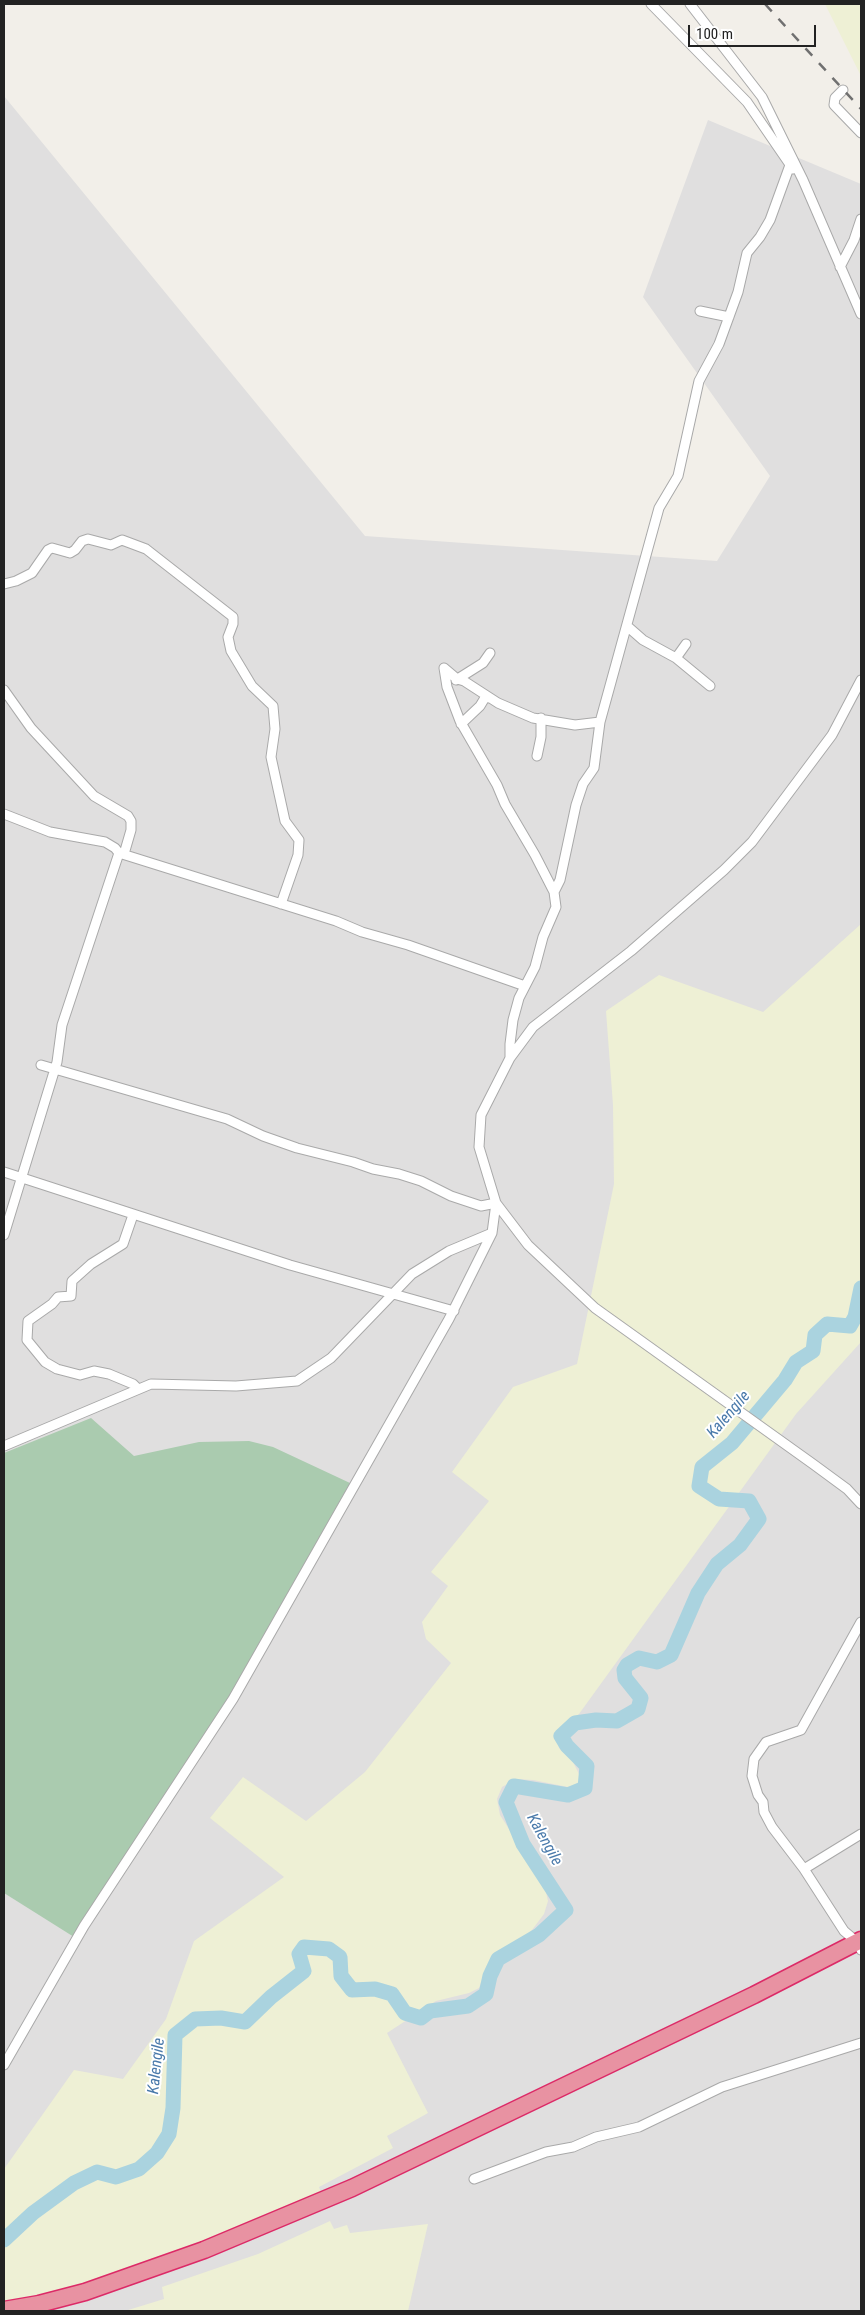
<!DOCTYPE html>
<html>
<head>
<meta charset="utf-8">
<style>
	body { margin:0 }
	#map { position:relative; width:865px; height:2315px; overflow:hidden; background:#f2efe9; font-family:"Roboto Condensed",sans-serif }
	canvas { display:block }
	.frame { position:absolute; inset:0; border:5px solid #222; pointer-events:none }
	.scale { position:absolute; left:688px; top:25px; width:128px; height:22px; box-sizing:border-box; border:2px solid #222; border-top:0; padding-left:6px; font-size:15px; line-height:18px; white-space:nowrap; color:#222; -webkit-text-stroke:4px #fff; paint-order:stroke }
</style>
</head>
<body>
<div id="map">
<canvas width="865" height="2315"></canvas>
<div class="frame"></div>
<div class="scale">100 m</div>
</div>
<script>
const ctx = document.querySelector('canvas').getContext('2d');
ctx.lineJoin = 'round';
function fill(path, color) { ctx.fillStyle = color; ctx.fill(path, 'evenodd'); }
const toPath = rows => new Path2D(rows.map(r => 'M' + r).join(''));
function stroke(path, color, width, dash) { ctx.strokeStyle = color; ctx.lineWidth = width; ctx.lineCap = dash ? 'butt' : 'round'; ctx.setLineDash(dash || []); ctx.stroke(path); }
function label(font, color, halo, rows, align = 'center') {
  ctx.font = font + ' "Roboto Condensed",sans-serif'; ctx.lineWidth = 4; ctx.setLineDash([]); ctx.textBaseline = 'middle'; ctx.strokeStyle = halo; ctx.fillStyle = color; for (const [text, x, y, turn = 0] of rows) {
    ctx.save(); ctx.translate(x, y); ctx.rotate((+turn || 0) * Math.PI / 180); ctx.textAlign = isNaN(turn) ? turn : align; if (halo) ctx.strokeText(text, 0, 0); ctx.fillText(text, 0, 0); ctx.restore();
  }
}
const residential = toPath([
	[4,96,365,536,717,561,770,476,643,297,708,120,861,184,861,2311,4,2311]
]);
const farmland = toPath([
	[825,4,861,4,861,76],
	[861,924,861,1342,796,1414,579,1714,561,1727,557,1738,559,1748,572,1760,580,1776,578,1784,568,1787,533,1780,516,1779,502,1787,497,1799,500,1815,516,1840,524,1858,536,1869,545,1888,548,1901,544,1914,532,1930,518,1942,501,1951,489,1963,479,1988,469,1993,436,2001,387,2033,428,2113,387,2136,393,2148,319,2187,324,2201,80,2285,4,2303,4,2169,74,2070,123,2079,166,2019,194,1941,284,1877,210,1818,243,1777,306,1821,365,1772,451,1663,426,1639,422,1622,448,1586,431,1572,489,1501,452,1472,513,1387,577,1364,614,1184,613,1105,606,1011,659,975,763,1012],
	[330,2221,334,2229,347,2225,350,2233,428,2224,408,2311,125,2311,164,2299,162,2287,258,2254]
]);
const cemetery = toPath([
	[91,1418,134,1456,199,1442,249,1441,273,1447,350,1483,229,1698,74,1937,4,1893,4,1453]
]);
const river = toPath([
	[4,2240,33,2213,74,2183,97,2172,116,2177,139,2169,157,2153,169,2134,173,2108,175,2035,195,2019,221,2018,245,2022,271,1997,304,1971,299,1954,304,1947,329,1949,340,1957,341,1976,352,1990,375,1989,392,1994,405,2013,421,2018,430,2011,468,2006,486,1994,490,1976,498,1959,539,1935,566,1910,523,1844,506,1802,514,1786,568,1795,585,1788,587,1766,567,1746,561,1736,575,1723,596,1720,617,1721,638,1709,641,1698,625,1678,624,1670,627,1665,639,1658,657,1662,671,1655,698,1593,717,1564,740,1545,759,1519,749,1501,719,1499,699,1486,702,1467,732,1443,785,1380,796,1362,813,1351,815,1335,827,1324,850,1326,855,1317,861,1288]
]);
const street = toPath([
	[651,4,747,102,793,169],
	[690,4,762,97,803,180,861,314],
	[843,90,835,98,834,105,861,133],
	[840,267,854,240,861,219],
	[700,311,729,317],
	[4,584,16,581,32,573,48,550,52,548,70,553,75,550,82,541,88,539,111,545,122,540,146,549,233,617,233,624,228,637,231,651,252,686,273,706,275,729,271,757,285,821,299,840,298,855,281,904],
	[627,626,643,640,676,658,710,686],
	[676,658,686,644],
	[444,668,447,687,460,721,497,785,505,804,535,855,554,892],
	[444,668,457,679,464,681,498,703,533,718,575,725,600,722],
	[456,680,483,663,490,653],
	[861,680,832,735,752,842,724,870,631,951,533,1027,510,1058,481,1115,479,1147,496,1203,528,1245,595,1308,813,1464,847,1489,861,1504],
	[4,690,31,728,94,796,128,816,131,821,131,830,124,854],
	[461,724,480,706,486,696,489,698],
	[537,756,541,737,541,718],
	[4,814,50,832,105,842,115,848,119,853,336,921,362,932,408,945,525,986],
	[510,1058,510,1044,513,1020,519,998,535,967,543,937,556,907,554,892,560,880,576,805,583,784,594,768,600,722,659,508,678,476,699,381,719,344,738,292,747,253,760,237,770,220,790,165],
	[4,1172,290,1265,454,1311],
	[133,1215,123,1244,91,1264,72,1281,71,1296,58,1297,52,1304,28,1321,27,1340,45,1362,57,1369,80,1375,94,1371,109,1374,133,1384,138,1389],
	[4,1235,57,1062,62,1025,119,853],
	[4,1446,151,1384,236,1386,297,1381,331,1358,412,1274,449,1251,492,1233],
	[861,1622,801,1730,766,1742,754,1759,752,1776,758,1795,763,1802,764,1812,772,1827,804,1869,844,1931,857,1942,861,1950],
	[804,1869,861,1834],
	[4,2065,84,1926,233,1699,449,1319,492,1233,496,1203,481,1206,451,1196,421,1181,399,1174,373,1169,353,1162,297,1148,263,1136,227,1119,41,1065],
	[474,2179,546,2152,573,2147,596,2137,639,2127,722,2087,861,2043]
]);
const highway = toPath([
	[4,2310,39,2304,85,2292,204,2250,352,2188,754,1995,861,1940]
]);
const rail = toPath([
	[765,4,861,109]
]);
const waterNames = [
	["Kalengile",729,1415,-49],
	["Kalengile",544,1840,61],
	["Kalengile",157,2066,-84]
];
fill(residential, '#e0dfdf');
fill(farmland, '#eef0d5');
fill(cemetery, '#aacbaf');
stroke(river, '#aad3df', 15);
stroke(street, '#a9a9a9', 11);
stroke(highway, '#dc2a67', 19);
stroke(street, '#fff', 9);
stroke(highway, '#e892a2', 16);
stroke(rail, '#707070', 2.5, [10, 10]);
label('italic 16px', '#4a7aab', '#fff', waterNames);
</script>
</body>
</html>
